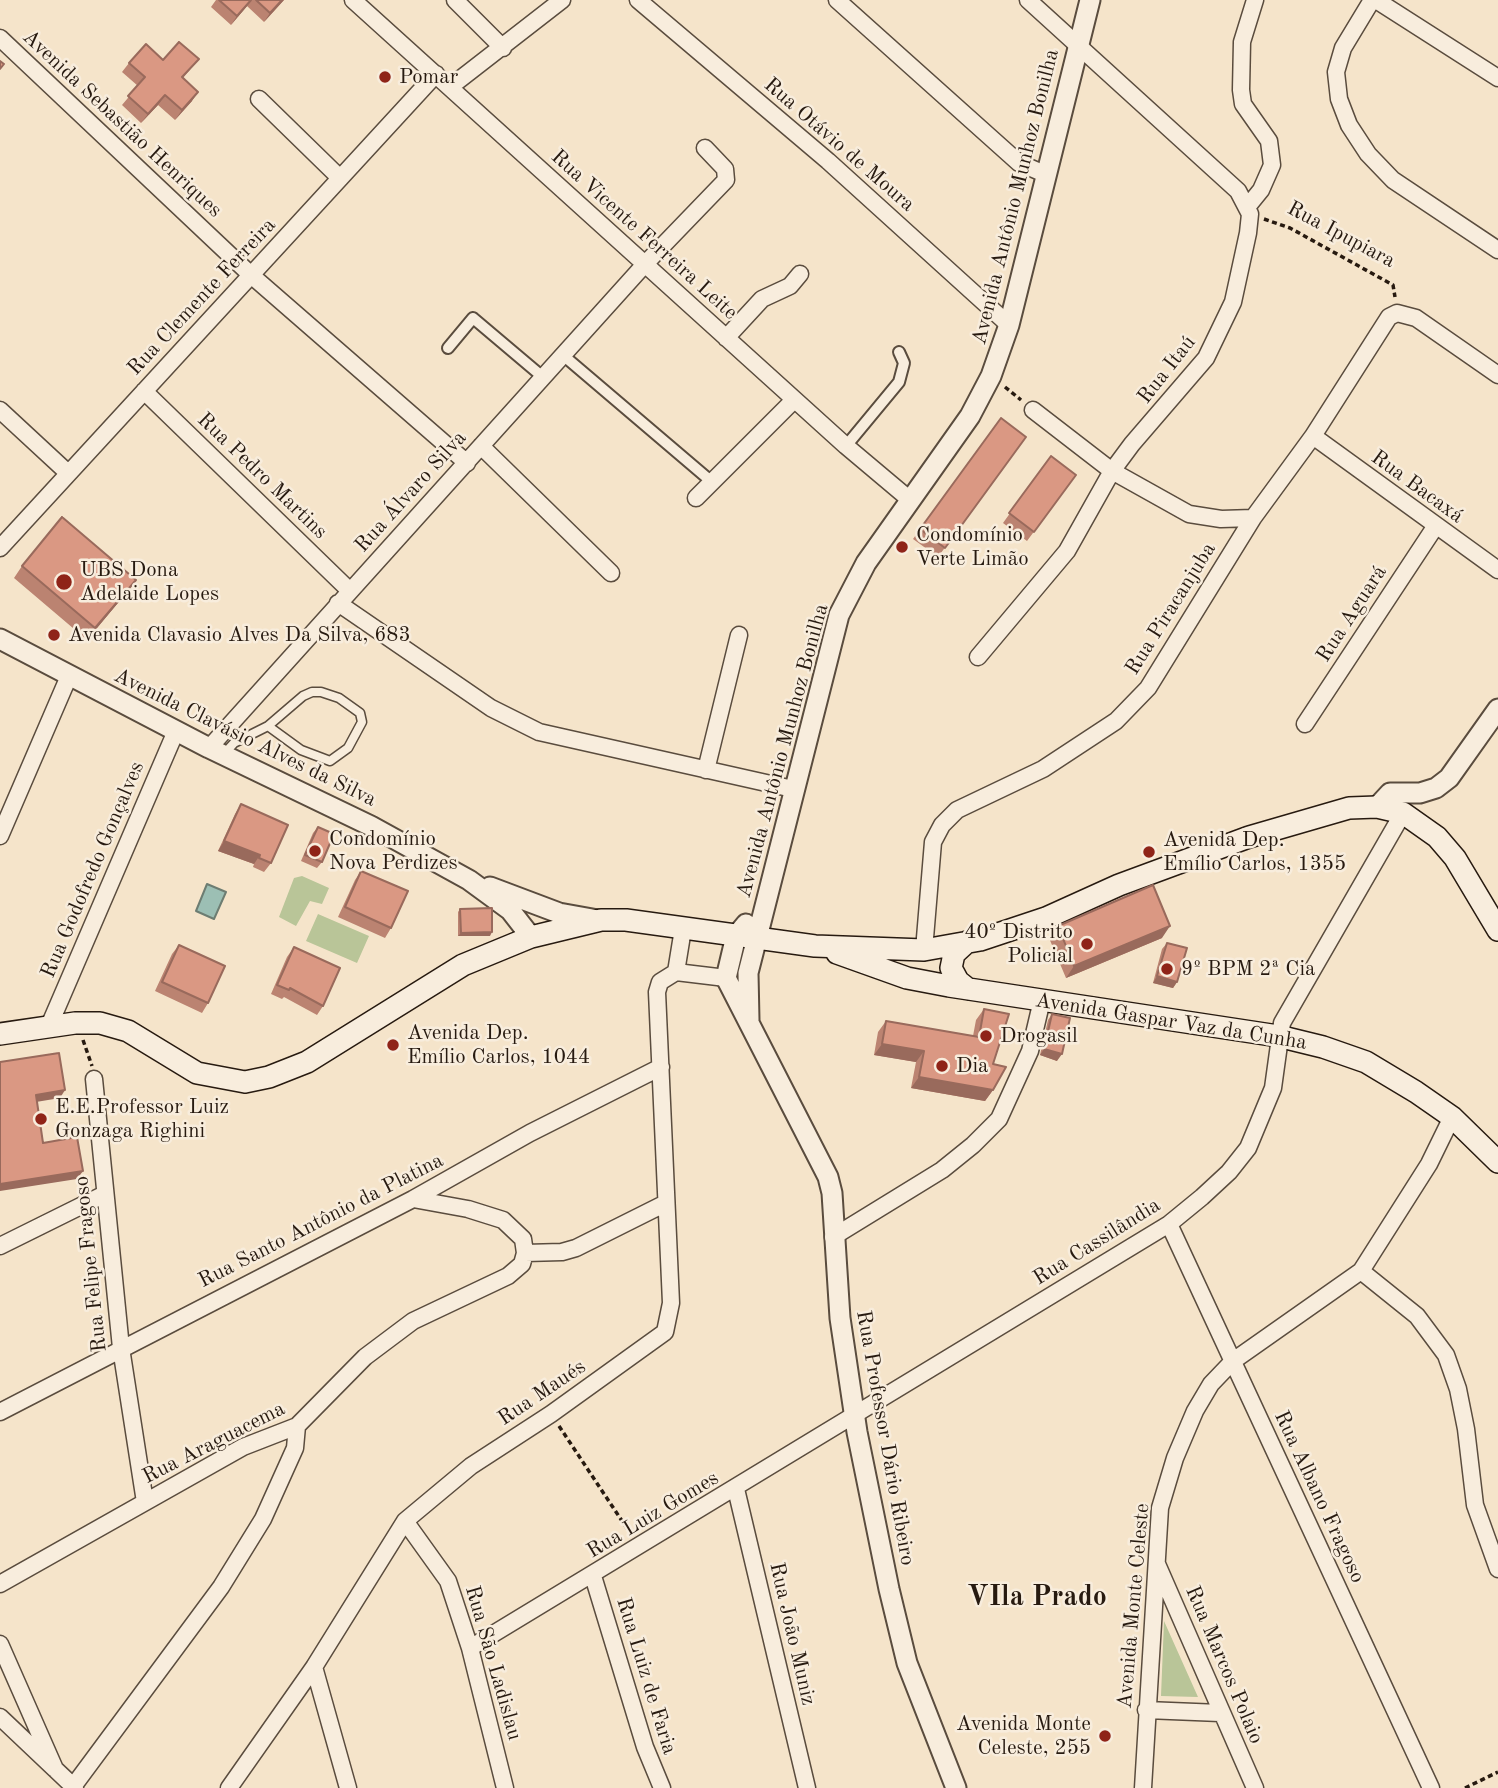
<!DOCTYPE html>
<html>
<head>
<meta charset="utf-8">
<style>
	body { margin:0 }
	canvas { display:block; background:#f5e4ca }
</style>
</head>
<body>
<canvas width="1498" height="1788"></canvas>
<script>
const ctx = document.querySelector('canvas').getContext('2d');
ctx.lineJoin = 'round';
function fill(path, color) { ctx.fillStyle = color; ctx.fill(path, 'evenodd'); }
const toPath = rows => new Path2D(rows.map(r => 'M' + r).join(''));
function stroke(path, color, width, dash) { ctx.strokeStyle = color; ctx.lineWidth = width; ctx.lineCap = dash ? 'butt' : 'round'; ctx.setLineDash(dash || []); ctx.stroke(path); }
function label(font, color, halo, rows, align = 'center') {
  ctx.font = font + ' "Old Standard TT",serif'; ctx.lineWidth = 5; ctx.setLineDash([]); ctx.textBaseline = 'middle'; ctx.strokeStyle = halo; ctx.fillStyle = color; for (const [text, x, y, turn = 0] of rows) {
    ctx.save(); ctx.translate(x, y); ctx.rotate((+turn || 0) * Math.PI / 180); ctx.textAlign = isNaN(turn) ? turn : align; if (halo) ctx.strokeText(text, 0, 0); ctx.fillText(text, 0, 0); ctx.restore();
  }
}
const green = toPath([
	[302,876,329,888,322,904,310,901,296,926,279,917,294,878],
	[318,914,369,936,357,963,306,941],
	[1164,1621,1198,1697,1161,1696]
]);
const water = toPath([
	[207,884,226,892,214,919,196,911,207,884]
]);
const path = toPath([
	[1264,219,1290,228,1393,285,1395,297],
	[1005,387,1021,400],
	[83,1040,92,1066],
	[559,1426,630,1533],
	[1465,1788,1498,1772]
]);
const service = toPath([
	[224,754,234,743,268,726,303,696,312,692,321,692,339,698,360,713,362,722,348,748,330,761,301,750,268,726]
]);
const pedestrian = toPath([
	[448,348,473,318,544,378],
	[564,356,712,482],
	[846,446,899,382,904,363,899,352]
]);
const minor = toPath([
	[353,0,846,446,909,499],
	[455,0,503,48],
	[638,0,828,161,1009,325],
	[837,0,1019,163,1045,174],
	[1372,0,1343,48,1336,72,1339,99,1349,125,1368,154,1393,180,1498,250],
	[1376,0,1498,78],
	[0,38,251,275,467,463],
	[450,87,562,0],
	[259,99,340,178],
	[1248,206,1261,190,1272,165,1269,141,1243,104,1241,90,1242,42,1255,0],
	[726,338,762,299,790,286,800,274],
	[144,391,350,591],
	[0,410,68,473],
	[1033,410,1112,471,1189,514,1221,519,1253,518],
	[1313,436,1498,570],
	[481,446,611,573],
	[696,498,794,400],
	[0,548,436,74],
	[338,603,491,708,539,732,793,789],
	[978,657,1067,551,1112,471,1132,444,1206,358,1233,302,1248,233,1250,214,1238,191,1028,0],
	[1305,724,1435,527],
	[209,748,645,264,726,180,725,169,705,148],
	[706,770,739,635],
	[0,836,69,676],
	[924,950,933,842,942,825,957,810,1043,769,1116,721,1148,688,1253,518,1313,436,1389,317,1397,313,1416,318,1498,375],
	[676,972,683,929],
	[49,1026,176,731],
	[94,1079,121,1348,145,1502],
	[1169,1224,1431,1788],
	[833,1237,942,1170,973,1145,999,1119,1030,1051,1042,1000],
	[0,1246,103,1195],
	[525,1253,562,1252,576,1248,666,1203],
	[1361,1271,1417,1316,1446,1355,1458,1389,1466,1429,1475,1505,1498,1569],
	[0,1412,413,1199,530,1133,661,1067],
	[736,1489,807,1788],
	[405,1521,448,1581,470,1648,505,1788],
	[1157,1564,1255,1788],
	[593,1576,645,1747,662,1788],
	[0,1584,243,1447,297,1426,365,1357,413,1321,508,1276,522,1264,525,1253,523,1239,503,1220,468,1209,413,1199],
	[0,1644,55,1769],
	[470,1648,1169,1224,1202,1197,1229,1172,1248,1148,1273,1088,1282,1023,1403,813],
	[314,1667,348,1788],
	[1146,1710,1220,1713],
	[0,1717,75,1788],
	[72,1788,221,1587,263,1519,295,1448,297,1426],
	[229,1788,314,1667,405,1521,471,1466,551,1414,665,1332,671,1303,657,992,660,982,676,972,726,978],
	[1143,1788,1160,1508,1175,1458,1195,1411,1211,1384,1233,1361,1361,1271,1429,1164,1452,1117]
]);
const tertiary = toPath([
	[0,639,209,748,371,826,469,880,510,910,531,937],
	[1377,807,1390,793,1420,793,1436,788,1449,778,1498,709],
	[490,887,559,913,598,920],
	[746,924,736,936,726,978,828,1177,832,1193,840,1318,857,1432,889,1589,907,1663,956,1788],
	[749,1020,748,973,839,615,866,563,970,416,991,376,1009,325,1090,0]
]);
const secondary = toPath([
	[967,942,954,954,951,968,958,981,968,989],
	[837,953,907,978,949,986,1278,1036,1323,1047,1366,1062,1416,1092,1452,1117,1498,1162],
	[0,1034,75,1023,100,1023,128,1031,197,1073,245,1082,269,1077,307,1062,463,965,531,937,601,920,626,920,815,946,924,950,980,940,1046,918,1119,885,1249,837,1349,808,1377,807,1403,813,1437,837,1455,858,1498,930]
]);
const wall = toPath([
	[216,0,284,0,264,22,247,6,231,25,211,7],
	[199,59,183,78,192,101,175,120,158,105,141,123,122,105,138,86,122,72,129,63,163,60],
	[1001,418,1026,437,938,557,913,539],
	[1051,456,1076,475,1027,541,1003,523],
	[22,566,127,592,87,640,14,578],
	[241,804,271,863,264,872,253,867,254,864,218,851,235,814],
	[318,827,322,862,317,868,301,861,313,833],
	[361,871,391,928,385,938,338,917,355,880],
	[460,909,490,936,458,936,458,912],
	[1058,926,1162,938,1066,978,1049,938],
	[1167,943,1177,982,1173,988,1153,983,1162,949],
	[179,945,208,1003,202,1013,155,991,172,954],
	[294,947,323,1006,317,1015,284,997,282,999,271,994,287,957],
	[984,1009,993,1064,993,1090,985,1101,911,1088,916,1062,874,1055,878,1032,886,1021,973,1036,976,1020],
	[1052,1014,1057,1061,1040,1055,1048,1020]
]);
const shadedWall = toPath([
	[252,0,247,6,231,25,237,16],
	[282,0,284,0,264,22,270,13],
	[198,92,192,101,175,120,182,110],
	[165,95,158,105,141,123,148,114],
	[136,580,127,592,87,640,95,628],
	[224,841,260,855,254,864,218,851],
	[1170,926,1162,938,1066,978,1074,966],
	[492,932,490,936,458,936,461,933],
	[1157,976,1177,982,1173,988,1153,983],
	[882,1044,924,1051,916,1062,874,1055],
	[1044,1049,1062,1054,1057,1061,1040,1055],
	[919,1077,993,1090,985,1101,911,1088],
	[65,1090,60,1098,30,1103,36,1095],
	[83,1171,77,1179,0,1191,0,1184]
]);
const building = toPath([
	[219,0,251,0,237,16,219,0],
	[256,0,282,0,270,13,256,0],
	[179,42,199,59,182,77,198,92,182,110,165,95,148,114,128,96,145,77,129,63,146,44,163,60,179,42],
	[0,61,4,64,0,69,0,61],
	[1001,418,1026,437,945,548,920,529,1001,418],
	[1051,456,1076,475,1034,532,1009,513,1051,456],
	[62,517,136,580,95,628,22,566,62,517],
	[241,804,288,825,271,863,259,858,260,855,224,841,241,804],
	[318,827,334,834,322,862,305,855,318,827],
	[361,871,408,891,391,928,345,907,361,871],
	[1153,885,1170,926,1074,966,1058,926,1153,885],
	[492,908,492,932,461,933,460,909,492,908],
	[1167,943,1187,948,1177,982,1157,976,1167,943],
	[179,945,225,966,208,1003,162,982,179,945],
	[294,947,340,968,323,1006,290,988,289,990,277,985,294,947],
	[984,1009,1009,1014,993,1064,1006,1067,993,1090,919,1077,924,1051,882,1044,886,1021,979,1037,984,1009],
	[1052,1014,1070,1018,1062,1054,1044,1049,1052,1014],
	[59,1053,65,1090,36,1095,43,1143,77,1137,83,1171,0,1184,0,1062,59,1053]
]);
const markers = [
	[385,77,7,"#8f2418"],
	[902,547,7,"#8f2418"],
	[64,582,9,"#8f2418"],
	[54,635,7,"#8f2418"],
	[315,851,7,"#8f2418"],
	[1149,852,7,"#8f2418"],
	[1087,944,7,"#8f2418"],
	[1167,969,7,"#8f2418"],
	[986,1036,7,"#8f2418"],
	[393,1045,7,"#8f2418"],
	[942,1066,7,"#8f2418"],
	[41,1119,7,"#8f2418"],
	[1105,1736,7,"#8f2418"]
];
const poiNames = [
	["Pomar",399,77],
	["Condomínio",916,535],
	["Verte Limão",916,559],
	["UBS Dona",80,570],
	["Adelaide Lopes",80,594],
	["Avenida Clavasio Alves Da Silva, 683",68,635],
	["Condomínio",329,839],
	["Nova Perdizes",329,863],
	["Avenida Dep.",1163,840],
	["Emílio Carlos, 1355",1163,864],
	["40º Distrito",1073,932,"right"],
	["Policial",1073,956,"right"],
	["9º BPM 2ª Cia",1181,969],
	["Avenida Dep.",407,1033],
	["Emílio Carlos, 1044",407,1057],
	["Drogasil",1000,1036],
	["Dia",956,1066],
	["E.E.Professor Luiz",55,1107],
	["Gonzaga Righini",55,1131],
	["Avenida Monte",1091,1724,"right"],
	["Celeste, 255",1091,1748,"right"]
];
const streetNames = [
	["Avenida Sebastião Henriques",122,124,43],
	["Rua Otávio de Moura",839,145,41],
	["Avenida Antônio Munhoz Bonilha",1016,197,-76],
	["Rua Vicente Ferreira Leite",644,235,42],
	["Rua Ipupiara",1341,235,28],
	["Rua Clemente Ferreira",202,297,-47],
	["Rua Itaú",1167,370,-52],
	["Rua Pedro Martins",262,476,44],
	["Rua Bacaxá",1417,487,36],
	["Rua Álvaro Silva",411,492,-48],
	["Rua Piracanjuba",1171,609,-58],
	["Rua Aguará",1352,614,-57],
	["Avenida Clavásio Alves da Silva",245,738,26],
	["Avenida Antônio Munhoz Bonilha",783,751,-75],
	["Rua Godofredo Gonçalves",93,870,-67],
	["Avenida Gaspar Vaz da Cunha",1171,1022,9],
	["Rua Santo Antônio da Platina",321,1221,-27],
	["Rua Cassilândia",1097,1242,-32],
	["Rua Felipe Fragoso",91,1264,-96],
	["Rua Maués",542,1393,-34],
	["Rua Professor Dário Ribeiro",885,1438,80],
	["Rua Araguacema",214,1443,-27],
	["Rua Albano Fragoso",1319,1497,65],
	["Rua Luiz Gomes",653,1515,-31],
	["Avenida Monte Celeste",1134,1606,-85],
	["Rua João Muniz",792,1634,77],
	["Rua São Ladislau",493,1663,74],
	["Rua Marcos Polaio",1224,1665,67],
	["Rua Luiz de Faria",646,1676,73]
];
const districtNames = [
	["VIla Prado",1037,1598]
];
fill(green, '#b9c598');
fill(water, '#9cbfb4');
stroke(water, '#6d7d72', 2);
stroke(service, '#5a4c3e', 11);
stroke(pedestrian, '#5a4c3e', 14);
stroke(minor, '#5a4c3e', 19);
stroke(tertiary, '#5a4c3e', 23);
stroke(secondary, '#271a10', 24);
stroke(path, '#271a10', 3.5, [5, 3.5]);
stroke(service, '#f8eddd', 8);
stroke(pedestrian, '#f8eddd', 10);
stroke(minor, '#f8eddd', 16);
stroke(tertiary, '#f8eddd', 19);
stroke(secondary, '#f8eddd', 21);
fill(wall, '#bb8371');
fill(shadedWall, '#996a5c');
fill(building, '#da9883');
stroke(building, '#996a5c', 2);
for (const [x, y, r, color] of markers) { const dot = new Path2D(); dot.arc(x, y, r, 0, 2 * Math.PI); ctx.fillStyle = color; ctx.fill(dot); stroke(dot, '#f8eddd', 2.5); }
label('21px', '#271a10', '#f8eddd', poiNames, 'left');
label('21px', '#271a10', '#f8eddd', streetNames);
label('bold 28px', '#271a10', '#f8eddd', districtNames);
</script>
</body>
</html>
